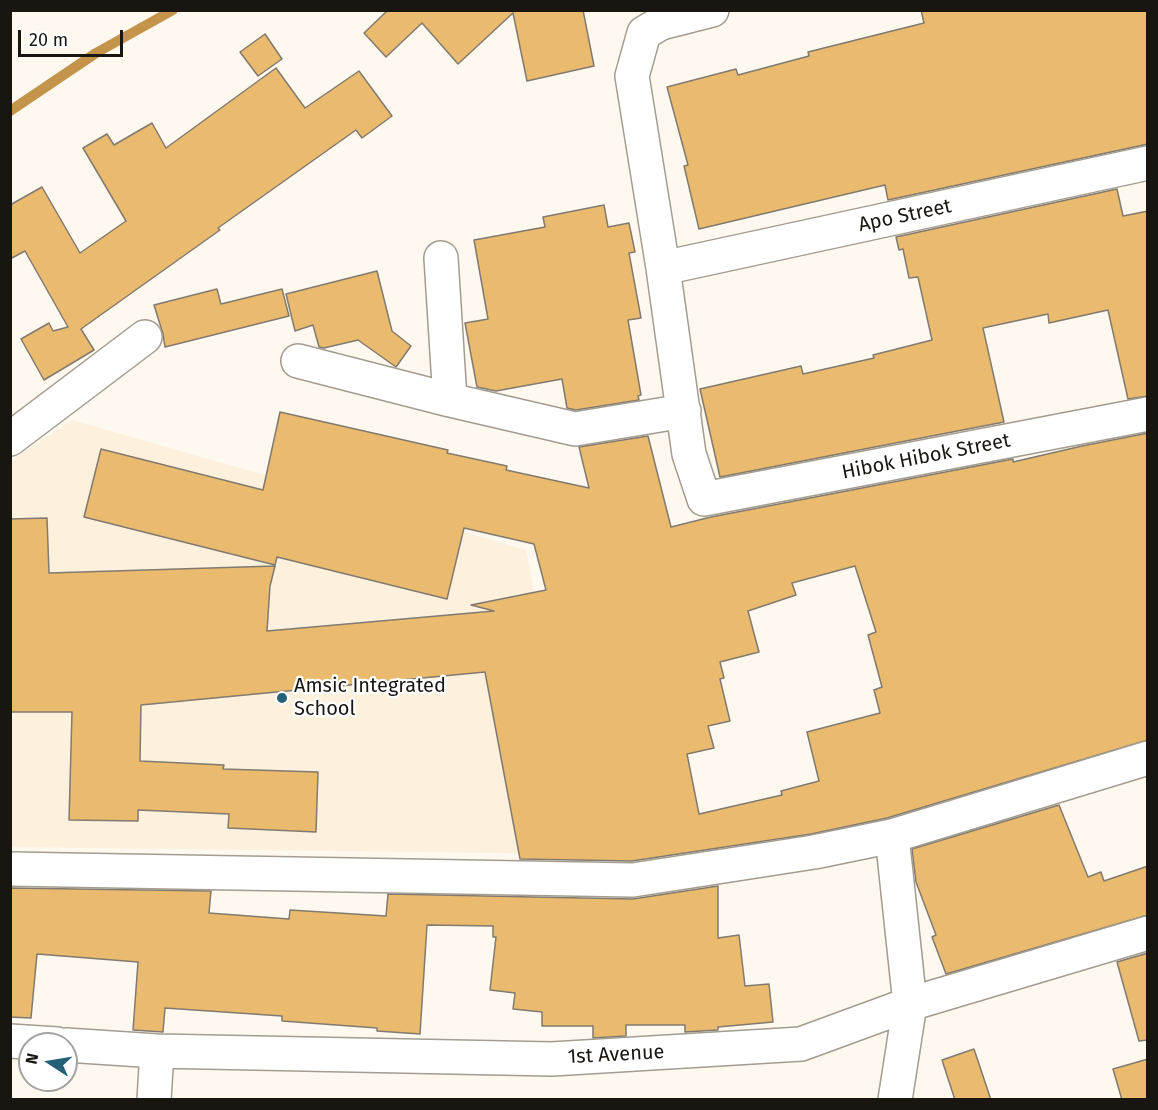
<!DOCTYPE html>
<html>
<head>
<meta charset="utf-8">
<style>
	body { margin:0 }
	#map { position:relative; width:1158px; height:1110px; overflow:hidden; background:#fff8ee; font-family:"Fira Sans",sans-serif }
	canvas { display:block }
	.frame { position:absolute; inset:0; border:12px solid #191612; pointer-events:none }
	.north { position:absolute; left:18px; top:1032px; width:60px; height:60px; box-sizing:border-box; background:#fff; border:2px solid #a3a2a0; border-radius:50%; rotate:282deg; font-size:16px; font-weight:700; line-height:24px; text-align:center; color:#191612 }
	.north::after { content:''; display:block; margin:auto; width:21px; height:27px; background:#246178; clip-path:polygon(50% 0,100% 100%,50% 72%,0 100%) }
	.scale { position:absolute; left:18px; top:30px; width:105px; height:27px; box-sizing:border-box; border:3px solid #191612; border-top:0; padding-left:8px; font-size:18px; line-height:21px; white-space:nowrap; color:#191612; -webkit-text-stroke:4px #fff; paint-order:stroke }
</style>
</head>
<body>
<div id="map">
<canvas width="1158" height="1110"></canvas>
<div class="frame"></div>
<div class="north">N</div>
<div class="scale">20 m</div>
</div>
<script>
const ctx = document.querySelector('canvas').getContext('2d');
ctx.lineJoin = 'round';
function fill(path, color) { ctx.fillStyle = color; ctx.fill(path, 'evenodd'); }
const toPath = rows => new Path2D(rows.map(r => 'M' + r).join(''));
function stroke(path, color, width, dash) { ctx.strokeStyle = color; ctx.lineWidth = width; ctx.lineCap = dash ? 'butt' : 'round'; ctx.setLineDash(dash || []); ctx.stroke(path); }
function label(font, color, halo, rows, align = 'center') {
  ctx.font = font + ' "Fira Sans",sans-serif'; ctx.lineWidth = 4.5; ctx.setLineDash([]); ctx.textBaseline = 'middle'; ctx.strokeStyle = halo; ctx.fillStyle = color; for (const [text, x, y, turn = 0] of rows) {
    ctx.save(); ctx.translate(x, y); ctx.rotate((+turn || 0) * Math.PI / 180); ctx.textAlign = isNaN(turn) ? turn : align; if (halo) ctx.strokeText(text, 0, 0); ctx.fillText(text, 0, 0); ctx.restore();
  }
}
const built = toPath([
	[72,420,526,550,584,854,11,847,11,461]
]);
const stream = toPath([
	[10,111,96,53,173,10]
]);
const building = toPath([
	[388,10,583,10,594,66,527,81,513,13,458,64,422,23,386,57,364,33,388,10],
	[921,10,1148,10,1148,144,888,200,885,185,699,229,684,166,688,165,667,87,736,69,738,75,809,56,808,52,924,23,921,10],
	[265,34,282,59,258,76,240,52,265,34],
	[276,68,305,108,359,71,392,116,362,138,356,130,218,228,220,230,81,329,94,350,44,380,21,339,49,323,53,331,68,327,25,251,10,259,10,205,42,187,80,253,126,221,83,148,107,134,114,145,152,123,166,148,276,68],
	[1117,189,1123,216,1148,211,1148,396,1128,399,1108,310,1049,323,1048,314,983,328,1004,422,720,477,700,389,801,366,803,374,874,358,873,355,932,340,918,277,909,278,903,249,899,250,896,237,1117,189],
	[604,205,608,227,629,223,635,252,629,253,641,318,628,320,641,395,638,396,639,400,576,410,567,408,562,379,496,391,477,387,465,323,488,319,474,240,545,227,543,217,604,205],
	[377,271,392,331,411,346,396,367,358,340,324,348,319,347,313,325,295,331,286,294,377,271],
	[217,289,221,304,282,289,289,316,165,347,163,334,154,305,217,289],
	[280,412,448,450,447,453,507,466,506,470,589,488,579,447,648,436,671,527,711,517,1013,459,1013,462,1082,446,1148,433,1148,740,887,818,811,834,632,861,520,859,485,672,141,705,140,761,224,765,223,769,318,772,316,832,228,828,229,814,138,810,138,821,69,820,72,712,10,712,10,519,47,518,49,573,275,566,270,586,267,631,494,611,471,605,546,590,534,544,464,528,447,599,277,557,275,565,84,517,101,449,263,490,280,412],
	[855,566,876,632,868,635,882,687,874,690,880,713,807,732,819,781,781,791,782,795,699,814,687,754,714,748,708,726,730,721,720,679,724,678,720,662,759,652,748,611,796,595,792,583,855,566],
	[1059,805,1088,877,1101,872,1104,881,1148,866,1148,915,946,974,932,937,936,935,916,882,912,849,1059,805],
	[718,886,718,938,739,935,745,986,769,984,773,1022,718,1027,718,1030,685,1032,685,1025,626,1025,626,1036,593,1038,593,1026,542,1026,542,1012,513,1009,515,993,490,990,496,937,493,937,493,926,427,925,420,1034,377,1031,377,1028,282,1021,282,1016,165,1008,163,1032,133,1030,138,962,37,954,31,1018,10,1017,10,888,211,891,209,913,289,919,290,910,386,916,388,894,633,899,718,886],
	[1148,953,1148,1040,1139,1041,1117,962,1148,953],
	[974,1049,991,1100,955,1100,942,1060,974,1049],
	[1148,1059,1148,1100,1122,1100,1113,1069,1148,1059]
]);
const street = toPath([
	[712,10,661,23,644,33,632,76,663,268,689,454,704,499,1148,414],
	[441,258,450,400],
	[663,268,1148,163],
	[298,361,450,400,575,429,684,411],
	[10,439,145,337],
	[892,836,910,1004,895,1100],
	[10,869,633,880,814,852,892,836,1148,758],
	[10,1041,57,1044],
	[66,1045,157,1051,552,1059,801,1044,910,1004,1148,933],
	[154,1100,157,1051]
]);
const markers = [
	[282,698,6,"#246178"]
];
const streetNames = [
	["Apo Street",905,216,-12],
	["Hibok Hibok Street",926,457,-11],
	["1st Avenue",616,1055,-3]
];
const poiNames = [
	["Amsic Integrated",294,686],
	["School",294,709]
];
fill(built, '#fdf0dd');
stroke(stream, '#c3944a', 10);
fill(building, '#eaba6f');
stroke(building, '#817a6f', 1.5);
stroke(street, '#a39c90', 36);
stroke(street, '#fff', 33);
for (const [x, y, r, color] of markers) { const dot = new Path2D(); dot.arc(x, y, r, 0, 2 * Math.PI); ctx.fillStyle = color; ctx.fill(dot); stroke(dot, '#fff', 2); }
label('20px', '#191612', '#fff', streetNames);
label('20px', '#191612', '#fff', poiNames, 'left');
</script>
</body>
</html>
